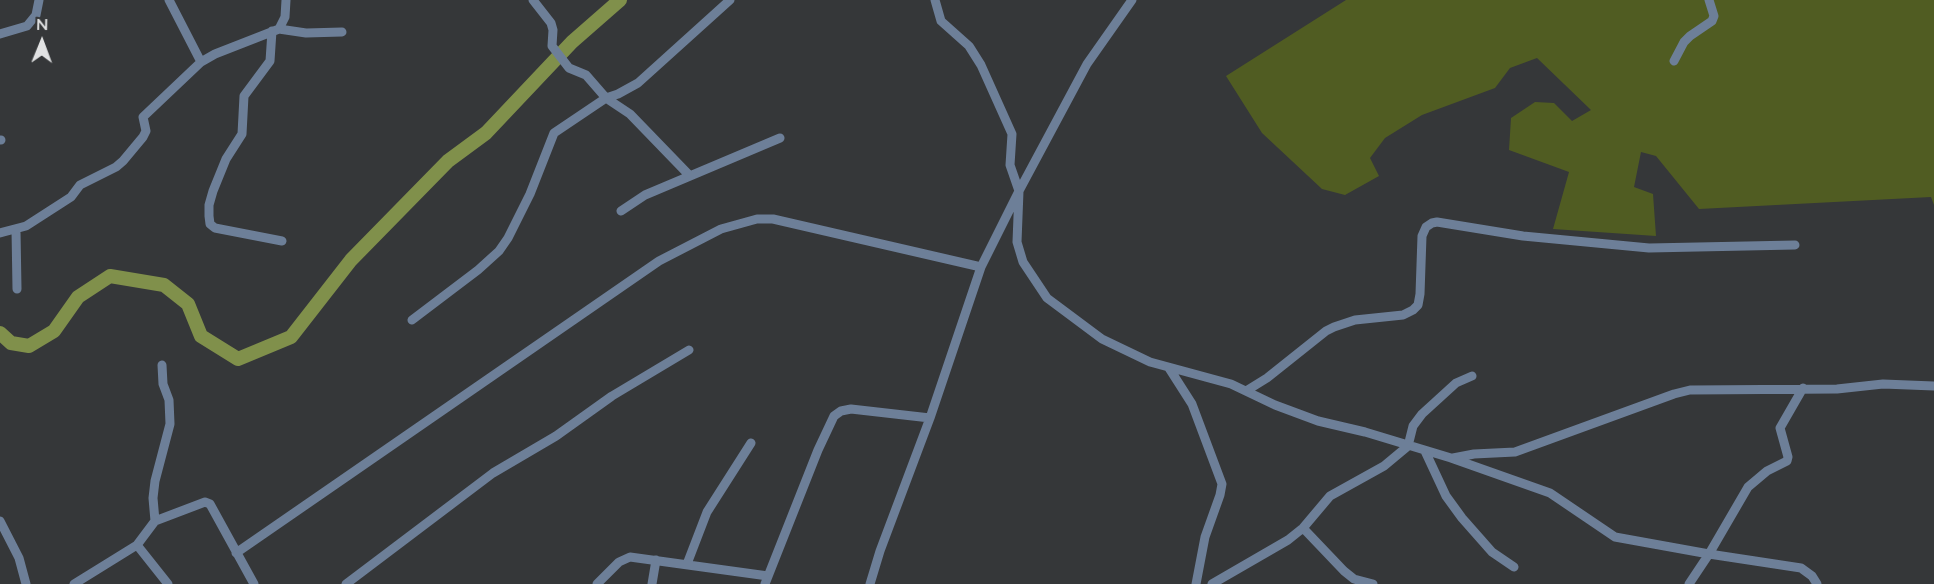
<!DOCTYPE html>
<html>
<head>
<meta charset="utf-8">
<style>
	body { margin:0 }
	#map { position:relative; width:1934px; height:584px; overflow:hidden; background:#353739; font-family:Lato,sans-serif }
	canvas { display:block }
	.north { position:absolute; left:12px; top:12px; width:60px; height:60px; -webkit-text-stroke:4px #353739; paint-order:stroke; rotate:1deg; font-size:16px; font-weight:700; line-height:24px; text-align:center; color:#e1e2e3 }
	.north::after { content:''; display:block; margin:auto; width:21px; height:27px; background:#e1e2e3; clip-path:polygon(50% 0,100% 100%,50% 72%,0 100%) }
</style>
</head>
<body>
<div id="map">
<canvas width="1934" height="584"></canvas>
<div class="north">N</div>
</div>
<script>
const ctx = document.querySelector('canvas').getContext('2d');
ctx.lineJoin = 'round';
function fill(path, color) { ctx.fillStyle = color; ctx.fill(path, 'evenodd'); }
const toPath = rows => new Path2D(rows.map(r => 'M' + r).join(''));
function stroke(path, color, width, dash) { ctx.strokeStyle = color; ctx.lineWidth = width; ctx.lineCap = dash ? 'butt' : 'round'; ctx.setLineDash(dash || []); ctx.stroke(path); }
const green = toPath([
	[1346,0,1934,0,1934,205,1931,197,1699,209,1656,156,1641,152,1634,187,1653,194,1656,236,1553,229,1569,172,1509,150,1511,118,1535,102,1554,103,1572,121,1591,110,1537,58,1510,68,1495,88,1422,115,1385,138,1370,158,1379,176,1345,195,1322,189,1262,133,1226,76]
]);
const river = toPath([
	[0,333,11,343,29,346,54,331,78,297,110,276,164,285,188,304,201,336,238,359,291,337,351,260,448,161,486,133,572,42,620,0]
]);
const minor = toPath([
	[169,0,201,62],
	[533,0,551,23,553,30,552,46,569,68,586,75,606,98,630,114,689,175],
	[935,0,941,21,969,46,981,65,1012,134,1010,165,1019,191,1017,242,1023,262,1047,298,1102,339,1150,362,1231,384,1275,405,1318,421,1365,432,1451,458,1550,493,1615,537,1709,554,1801,568,1812,576,1817,584],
	[279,29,306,33,342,32],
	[272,31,270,61,244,96,242,134,226,159,213,191,209,205,209,216,210,224,215,228,282,241],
	[0,34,27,26,36,15,39,0],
	[1674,61,1684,42,1690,36,1712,21,1714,16,1709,0],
	[0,140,1,140],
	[621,211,645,195,780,138],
	[16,230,17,289],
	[0,233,26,226,71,197,80,185,116,167,123,161,143,137,146,131,143,117,201,62,215,54,279,29,285,17,286,0],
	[412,320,478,270,499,251,508,238,530,194,554,133,606,98,618,94,638,83,730,0],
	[1169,368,1192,404,1222,484,1220,495,1205,537,1196,584],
	[1246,391,1267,378,1326,331,1334,327,1355,320,1403,315,1413,310,1418,305,1420,294,1422,236,1426,227,1432,223,1437,222,1523,236,1649,248,1795,245],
	[1425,451,1446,496,1462,518,1492,552,1514,567],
	[1453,458,1474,454,1515,452,1674,394,1690,390,1837,389,1883,384,1934,386],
	[0,521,19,558,26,584],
	[155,521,153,498,155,481,170,424,169,400,163,384,162,365],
	[1303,528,1344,571,1354,579,1373,584],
	[137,545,168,584],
	[236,553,659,261,721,229,757,219,773,219,981,267],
	[687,564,707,512,751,443],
	[74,584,137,545,155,521,205,502,210,504,254,584],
	[346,584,493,473,556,436,612,396,689,350],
	[597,584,619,562,630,557,768,576],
	[652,584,656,560],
	[765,584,818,450,834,416,841,411,851,409,930,418],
	[870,584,880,551,930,418,981,267,1019,191,1087,64,1132,0],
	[1212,584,1288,540,1303,528,1330,496,1384,466,1408,446,1413,426,1422,414,1456,383,1472,376],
	[1689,584,1709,554,1748,487,1767,471,1787,461,1788,457,1780,428,1803,388]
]);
fill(green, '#505c22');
stroke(river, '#80904b', 14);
stroke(minor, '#6d7f98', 9);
</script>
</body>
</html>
